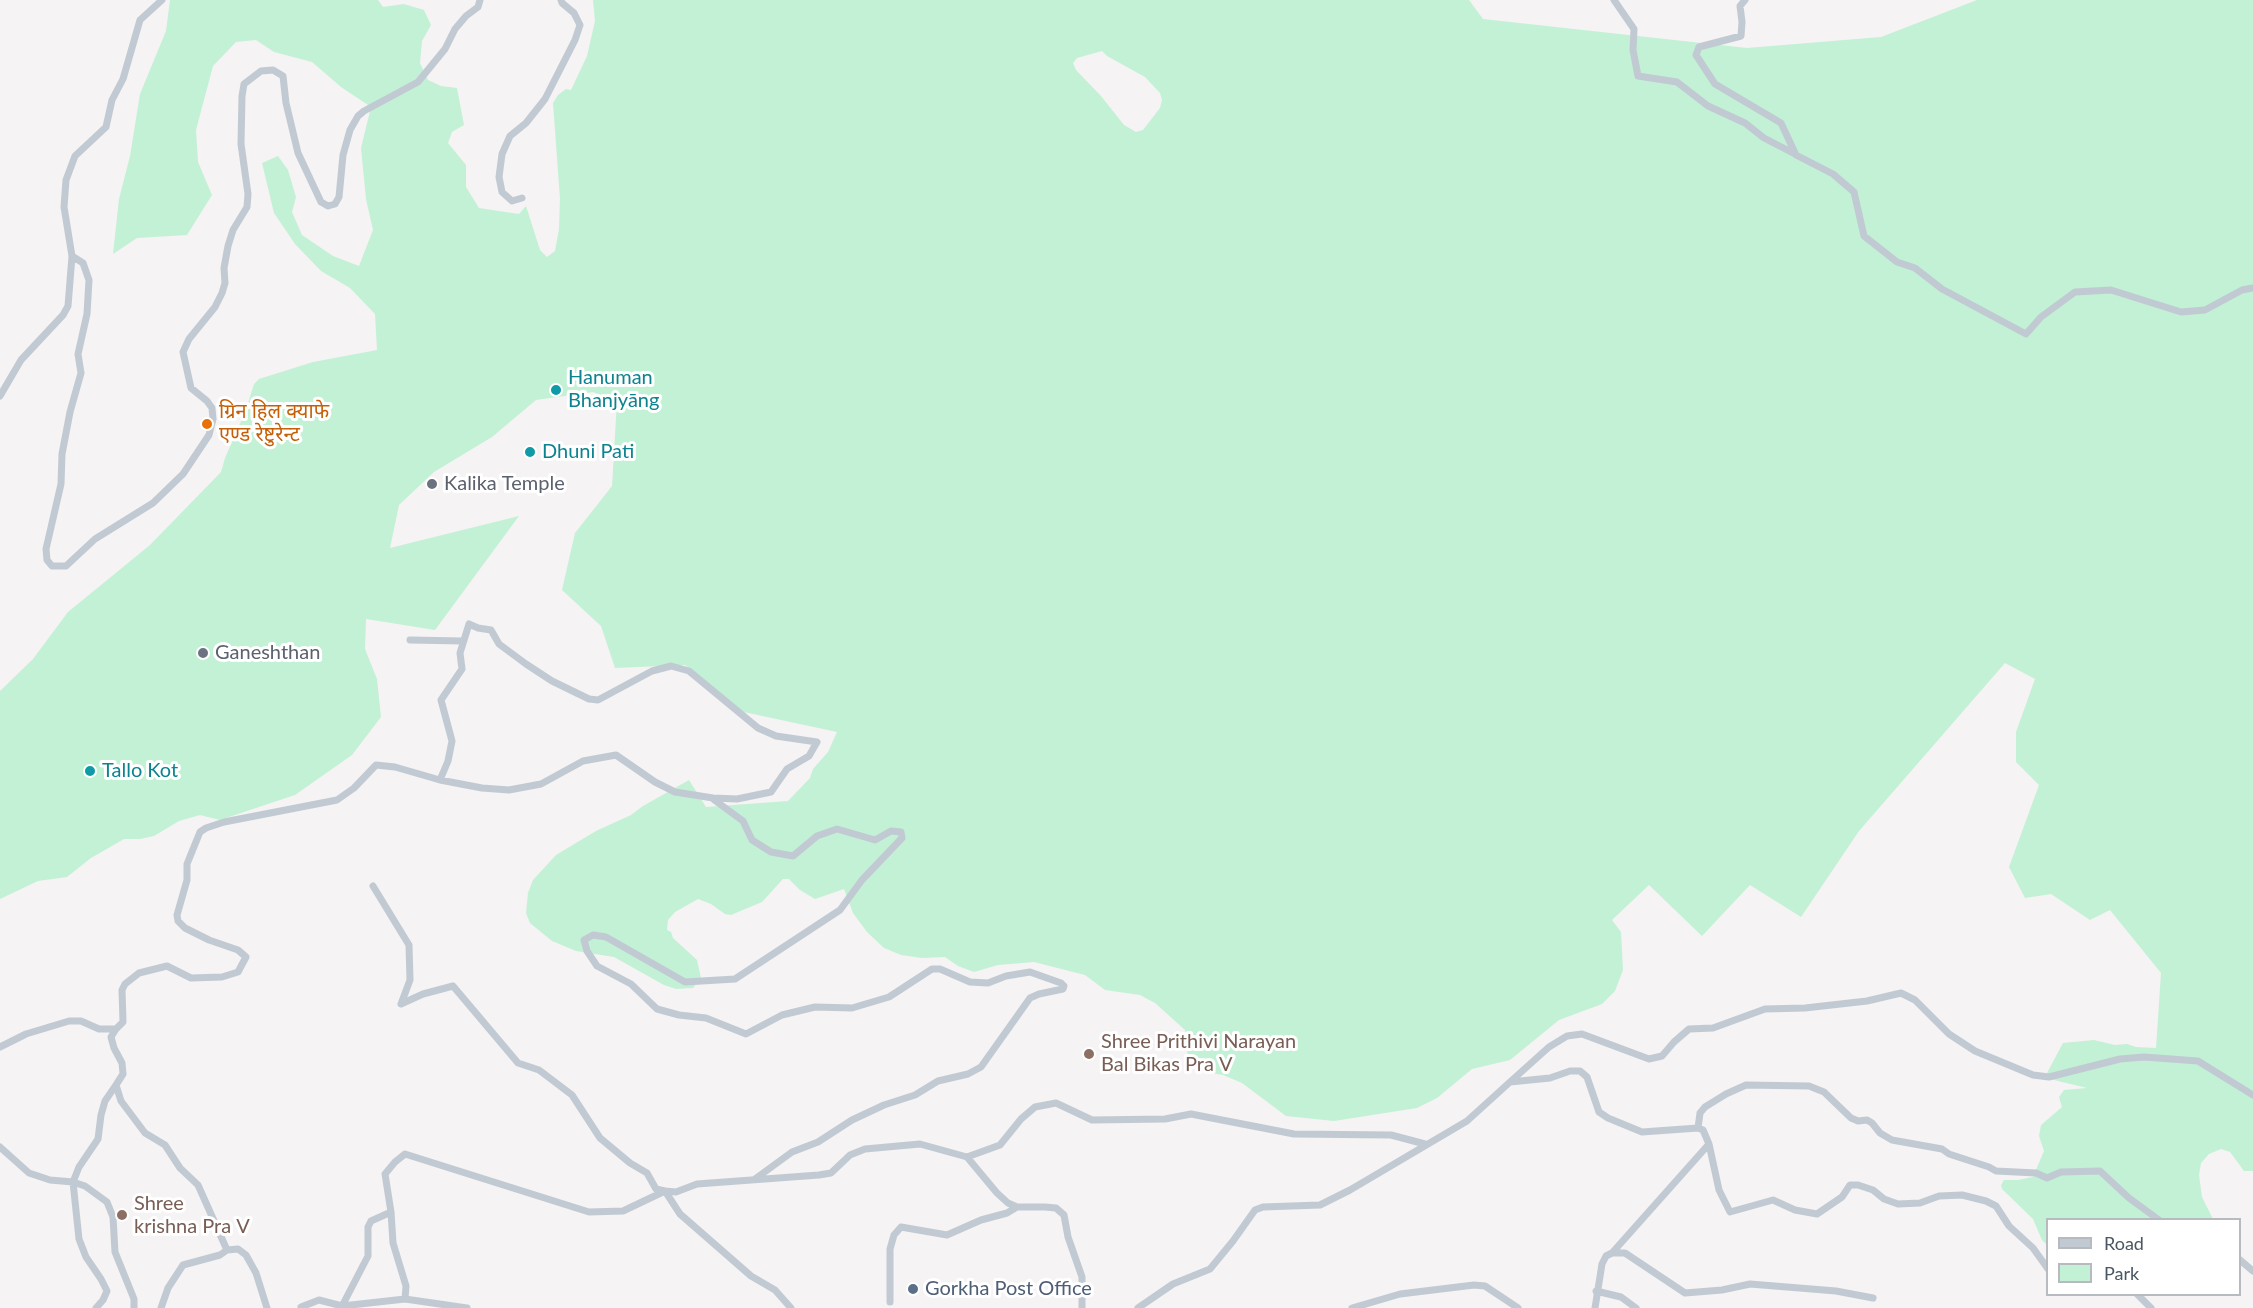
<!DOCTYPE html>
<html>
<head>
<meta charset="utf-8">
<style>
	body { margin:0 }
	#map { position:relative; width:2253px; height:1308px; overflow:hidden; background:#f5f3f3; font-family:Lato,sans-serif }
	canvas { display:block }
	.legend { position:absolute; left:2046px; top:1218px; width:195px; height:78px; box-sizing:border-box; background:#fff; border:2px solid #b7bbc0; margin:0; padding:8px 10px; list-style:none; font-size:18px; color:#4a5661 }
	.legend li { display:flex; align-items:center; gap:12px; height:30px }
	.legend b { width:30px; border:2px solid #b7bbc0 }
</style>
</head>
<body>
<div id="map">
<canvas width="2253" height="1308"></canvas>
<ul class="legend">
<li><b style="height:8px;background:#c1cad2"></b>Road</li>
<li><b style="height:16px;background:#c3f1d5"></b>Park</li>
</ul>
</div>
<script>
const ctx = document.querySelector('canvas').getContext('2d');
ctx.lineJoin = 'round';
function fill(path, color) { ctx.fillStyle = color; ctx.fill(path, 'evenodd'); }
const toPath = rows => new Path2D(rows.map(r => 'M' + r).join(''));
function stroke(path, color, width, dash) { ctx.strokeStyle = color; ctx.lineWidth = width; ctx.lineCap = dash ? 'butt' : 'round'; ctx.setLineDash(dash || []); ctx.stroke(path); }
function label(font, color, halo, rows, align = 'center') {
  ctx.font = font + ' Lato,"Noto Sans Devanagari",sans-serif'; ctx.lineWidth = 6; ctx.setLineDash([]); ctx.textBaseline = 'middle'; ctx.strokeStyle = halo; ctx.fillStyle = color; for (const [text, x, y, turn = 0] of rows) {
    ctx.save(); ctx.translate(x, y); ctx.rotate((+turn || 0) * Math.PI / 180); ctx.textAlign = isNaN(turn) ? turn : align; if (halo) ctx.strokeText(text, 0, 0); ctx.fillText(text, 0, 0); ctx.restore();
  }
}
const green = toPath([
	[170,0,378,0,383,7,404,4,424,10,431,25,422,41,420,63,428,80,441,86,457,88,464,125,452,132,448,143,466,165,466,187,479,208,519,214,526,206,540,250,547,257,555,251,559,229,560,199,553,103,558,95,566,89,571,90,587,56,595,21,593,0,1469,0,1483,19,1747,48,1881,37,1977,0,2253,0,2253,1171,2244,1171,2230,1152,2221,1149,2209,1154,2201,1163,2199,1175,2202,1197,2213,1219,2048,1220,2047,1245,2042,1240,2033,1219,2002,1189,2001,1185,2004,1180,2018,1180,2033,1177,2044,1151,2039,1136,2041,1125,2062,1107,2059,1097,2064,1090,2087,1088,2054,1080,2047,1073,2063,1043,2094,1040,2115,1045,2127,1044,2136,1047,2156,1048,2161,973,2110,910,2090,920,2051,894,2025,898,2009,867,2039,785,2016,762,2016,732,2035,679,2005,663,1859,831,1801,917,1750,885,1702,936,1649,885,1612,920,1621,932,1623,970,1615,991,1602,1004,1559,1020,1510,1060,1472,1069,1437,1098,1417,1108,1334,1121,1286,1116,1242,1083,1223,1075,1198,1071,1188,1058,1185,1030,1155,1003,1140,995,1105,990,1085,975,1034,962,998,965,974,972,958,966,945,957,922,958,901,955,884,948,867,932,853,913,844,889,815,899,800,890,789,879,783,879,762,902,731,915,725,914,711,904,698,899,675,912,668,920,667,930,671,932,673,938,697,960,701,978,693,988,676,989,664,985,614,957,576,951,552,941,530,923,526,913,528,893,533,880,556,855,596,831,631,815,643,806,689,780,706,807,788,801,810,778,813,769,828,752,837,732,739,711,685,665,615,668,601,626,562,590,575,533,612,486,617,401,593,392,536,400,492,437,434,472,399,505,390,548,519,516,435,630,366,619,365,649,377,679,381,717,352,755,295,795,220,820,200,815,179,821,154,836,140,839,124,839,91,858,67,877,38,881,0,899,0,691,33,659,68,612,150,545,221,472,225,458,246,410,254,384,259,379,313,362,377,350,375,314,350,288,321,271,295,244,274,213,262,163,278,156,288,170,296,197,292,212,302,235,333,256,359,266,373,230,366,199,361,148,371,107,341,87,312,62,274,52,256,40,236,42,213,66,196,130,198,162,212,195,187,235,137,238,113,254,119,199,130,156,140,94,166,31],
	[1102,51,1107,56,1145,77,1160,93,1162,100,1160,108,1143,130,1136,132,1124,125,1101,96,1076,70,1073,63,1077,58]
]);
const minor = toPath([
	[1614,0,1634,29,1633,50,1638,76,1677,82,1708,106,1745,123,1764,138,1795,154],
	[1745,0,1740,6,1742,22,1741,36,1699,47,1696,55,1715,84,1781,123,1796,155,1833,174,1854,192,1864,236,1897,262,1915,268,1942,289,2026,334,2041,317,2075,292,2111,290,2181,312,2205,310,2242,290,2253,288],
	[522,198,512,201,502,192,499,177,502,154,510,136,526,123,545,99,575,40,580,25,574,13,562,3,561,0],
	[72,256,83,263,89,280,87,314,78,354,81,373,70,412,62,454,61,484,46,549,47,560,52,566,66,566,95,539,153,503,183,474,209,435,213,419,212,408,207,401,191,388,183,352,189,339,215,307,222,293,225,283,224,268,228,246,233,230,247,207,248,194,241,144,242,96,244,84,261,71,273,70,283,76,286,103,298,153,321,202,328,206,335,204,339,197,343,155,350,130,358,116,364,111,418,82,445,49,455,29,466,16,478,7,480,0],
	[0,396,21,360,63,315,68,306,72,256,64,207,66,180,75,156,106,127,112,100,123,79,140,20,162,0],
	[410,640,463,641],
	[713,799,743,821,752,840,771,852,793,856,817,836,837,829,875,840,891,831,901,832,902,838,862,880,840,910,735,979,685,982,606,937,593,935,584,940,587,951,597,966,631,984,657,1009,679,1015,706,1018,746,1034,782,1015,815,1007,852,1008,889,997,932,969,940,969,970,982,988,983,1006,976,1030,972,1061,983,1064,986,1063,989,1039,994,1030,998,981,1067,968,1074,938,1081,915,1095,884,1105,852,1120,818,1142,792,1152,755,1179],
	[373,886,409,945,410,980,401,1004,423,994,453,986,518,1063,539,1070,572,1095,600,1138,630,1163,647,1173,656,1189,665,1191,680,1214,751,1276,775,1290,791,1308],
	[116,1029,111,1037,114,1048,122,1063,123,1074,116,1085,121,1101,145,1133,165,1145,180,1168,198,1185,227,1250],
	[0,1047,26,1034,69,1021,81,1021,99,1029,116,1029,123,1022,122,990,125,984,139,973,167,966,191,978,222,977,238,972,246,957,238,950,209,940,185,928,178,921,177,915,187,880,187,864,200,832,206,828,224,822,337,800,354,788,376,765,395,767,440,780,482,788,509,790,541,784,583,761,616,755,655,782,675,792,713,798,737,799,771,792,787,769,809,756,817,742,776,736,758,728,689,671,671,666,652,671,598,700,589,699,552,681,526,664,499,644,491,630,478,628,469,624,460,653,462,669,441,700,452,741,448,761,440,780],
	[1510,1082,1549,1047,1567,1036,1582,1034,1649,1059,1662,1056,1674,1042,1689,1029,1713,1028,1765,1009,1805,1008,1867,1001,1901,993,1915,1000,1949,1034,1975,1051,2033,1075,2049,1077,2120,1059,2144,1057,2198,1061,2253,1095],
	[116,1085,105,1101,101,1115,98,1139,79,1167,73,1182,85,1186,107,1202,113,1217,115,1252,134,1299,134,1308],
	[1698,1128,1700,1113,1705,1107,1726,1094,1746,1085,1809,1086,1824,1092,1851,1118,1858,1121,1867,1120,1872,1123,1880,1133,1892,1140,1942,1149,1949,1154,1989,1167,1996,1171,2036,1173,2047,1178,2061,1172,2100,1171,2129,1198,2159,1220],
	[1709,1144,1719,1190,1730,1212,1773,1200,1795,1210,1817,1214,1842,1197,1850,1185,1858,1185,1873,1190,1884,1199,1898,1204,1920,1203,1939,1196,1962,1195,1986,1201,1996,1206,2009,1226,2033,1248,2048,1269],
	[0,1147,29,1173,50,1180,73,1182,79,1239,86,1257,101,1279,107,1291,103,1300,96,1308],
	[967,1157,1000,1145,1021,1119,1035,1107,1056,1103,1092,1120,1165,1119,1191,1114,1294,1134,1391,1135,1425,1144],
	[391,1212,385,1174,395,1162,405,1154,589,1212,623,1211,665,1191,676,1192,697,1184,819,1175,831,1173,850,1155,865,1149,920,1144,967,1157,997,1193,1008,1203,1017,1207],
	[2240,1260,2253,1271],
	[1596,1291,1621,1297,1636,1308],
	[2137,1294,2151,1308],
	[890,1302,890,1249,894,1235,901,1227,947,1235,981,1220,1007,1213,1017,1207,1045,1207,1056,1208,1064,1215,1068,1237,1082,1277,1082,1308],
	[301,1307,319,1300,342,1306,405,1299,467,1308],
	[161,1308,168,1288,183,1265,220,1255,227,1250,238,1249,246,1255,256,1273,267,1308],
	[341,1308,368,1256,368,1227,371,1221,391,1212,393,1243,406,1286,405,1299],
	[1138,1308,1173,1284,1210,1269,1233,1241,1255,1210,1263,1207,1320,1205,1350,1190,1467,1121,1510,1082,1550,1078,1570,1071,1580,1071,1587,1077,1599,1112,1608,1118,1642,1132,1698,1128,1703,1130,1709,1144,1612,1253],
	[1352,1308,1400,1294,1474,1285,1485,1286,1518,1308],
	[1595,1308,1602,1264,1606,1256,1612,1253,1625,1253,1685,1293,1722,1290,1750,1284,1836,1291,1873,1298]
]);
const markers = [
	[556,390,6,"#0f9aa8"],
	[207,424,6,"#e8710a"],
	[530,452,6,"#0f9aa8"],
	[432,484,6,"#6b7280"],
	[203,653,6,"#6b7280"],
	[90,771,6,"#0f9aa8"],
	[1089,1054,6,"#8d6e63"],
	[122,1215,6,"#8d6e63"],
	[913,1289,6,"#5c6f8a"]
];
const cultureNames = [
	["Hanuman",568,378],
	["Bhanjyāng",568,401],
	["Dhuni Pati",542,452],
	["Tallo Kot",102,771]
];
const foodNames = [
	["ग्रिन हिल क्याफे",219,412],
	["एण्ड रेष्टुरेन्ट",219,435]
];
const worshipNames = [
	["Kalika Temple",444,484],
	["Ganeshthan",215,653]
];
const educationNames = [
	["Shree Prithivi Narayan",1101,1042],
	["Bal Bikas Pra V",1101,1065],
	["Shree",134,1204],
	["krishna Pra V",134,1227]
];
const serviceNames = [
	["Gorkha Post Office",925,1289]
];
fill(green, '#c3f1d5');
stroke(minor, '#c1cad2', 7);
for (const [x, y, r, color] of markers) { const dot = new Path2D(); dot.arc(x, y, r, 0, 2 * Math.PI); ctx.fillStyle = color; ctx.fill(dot); stroke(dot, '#fff', 2); }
label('20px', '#0d838f', '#fff', cultureNames, 'left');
label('20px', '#c56008', '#fff', foodNames, 'left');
label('20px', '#5b616d', '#fff', worshipNames, 'left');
label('20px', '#785e54', '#fff', educationNames, 'left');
label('20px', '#4e5e75', '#fff', serviceNames, 'left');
</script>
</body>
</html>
